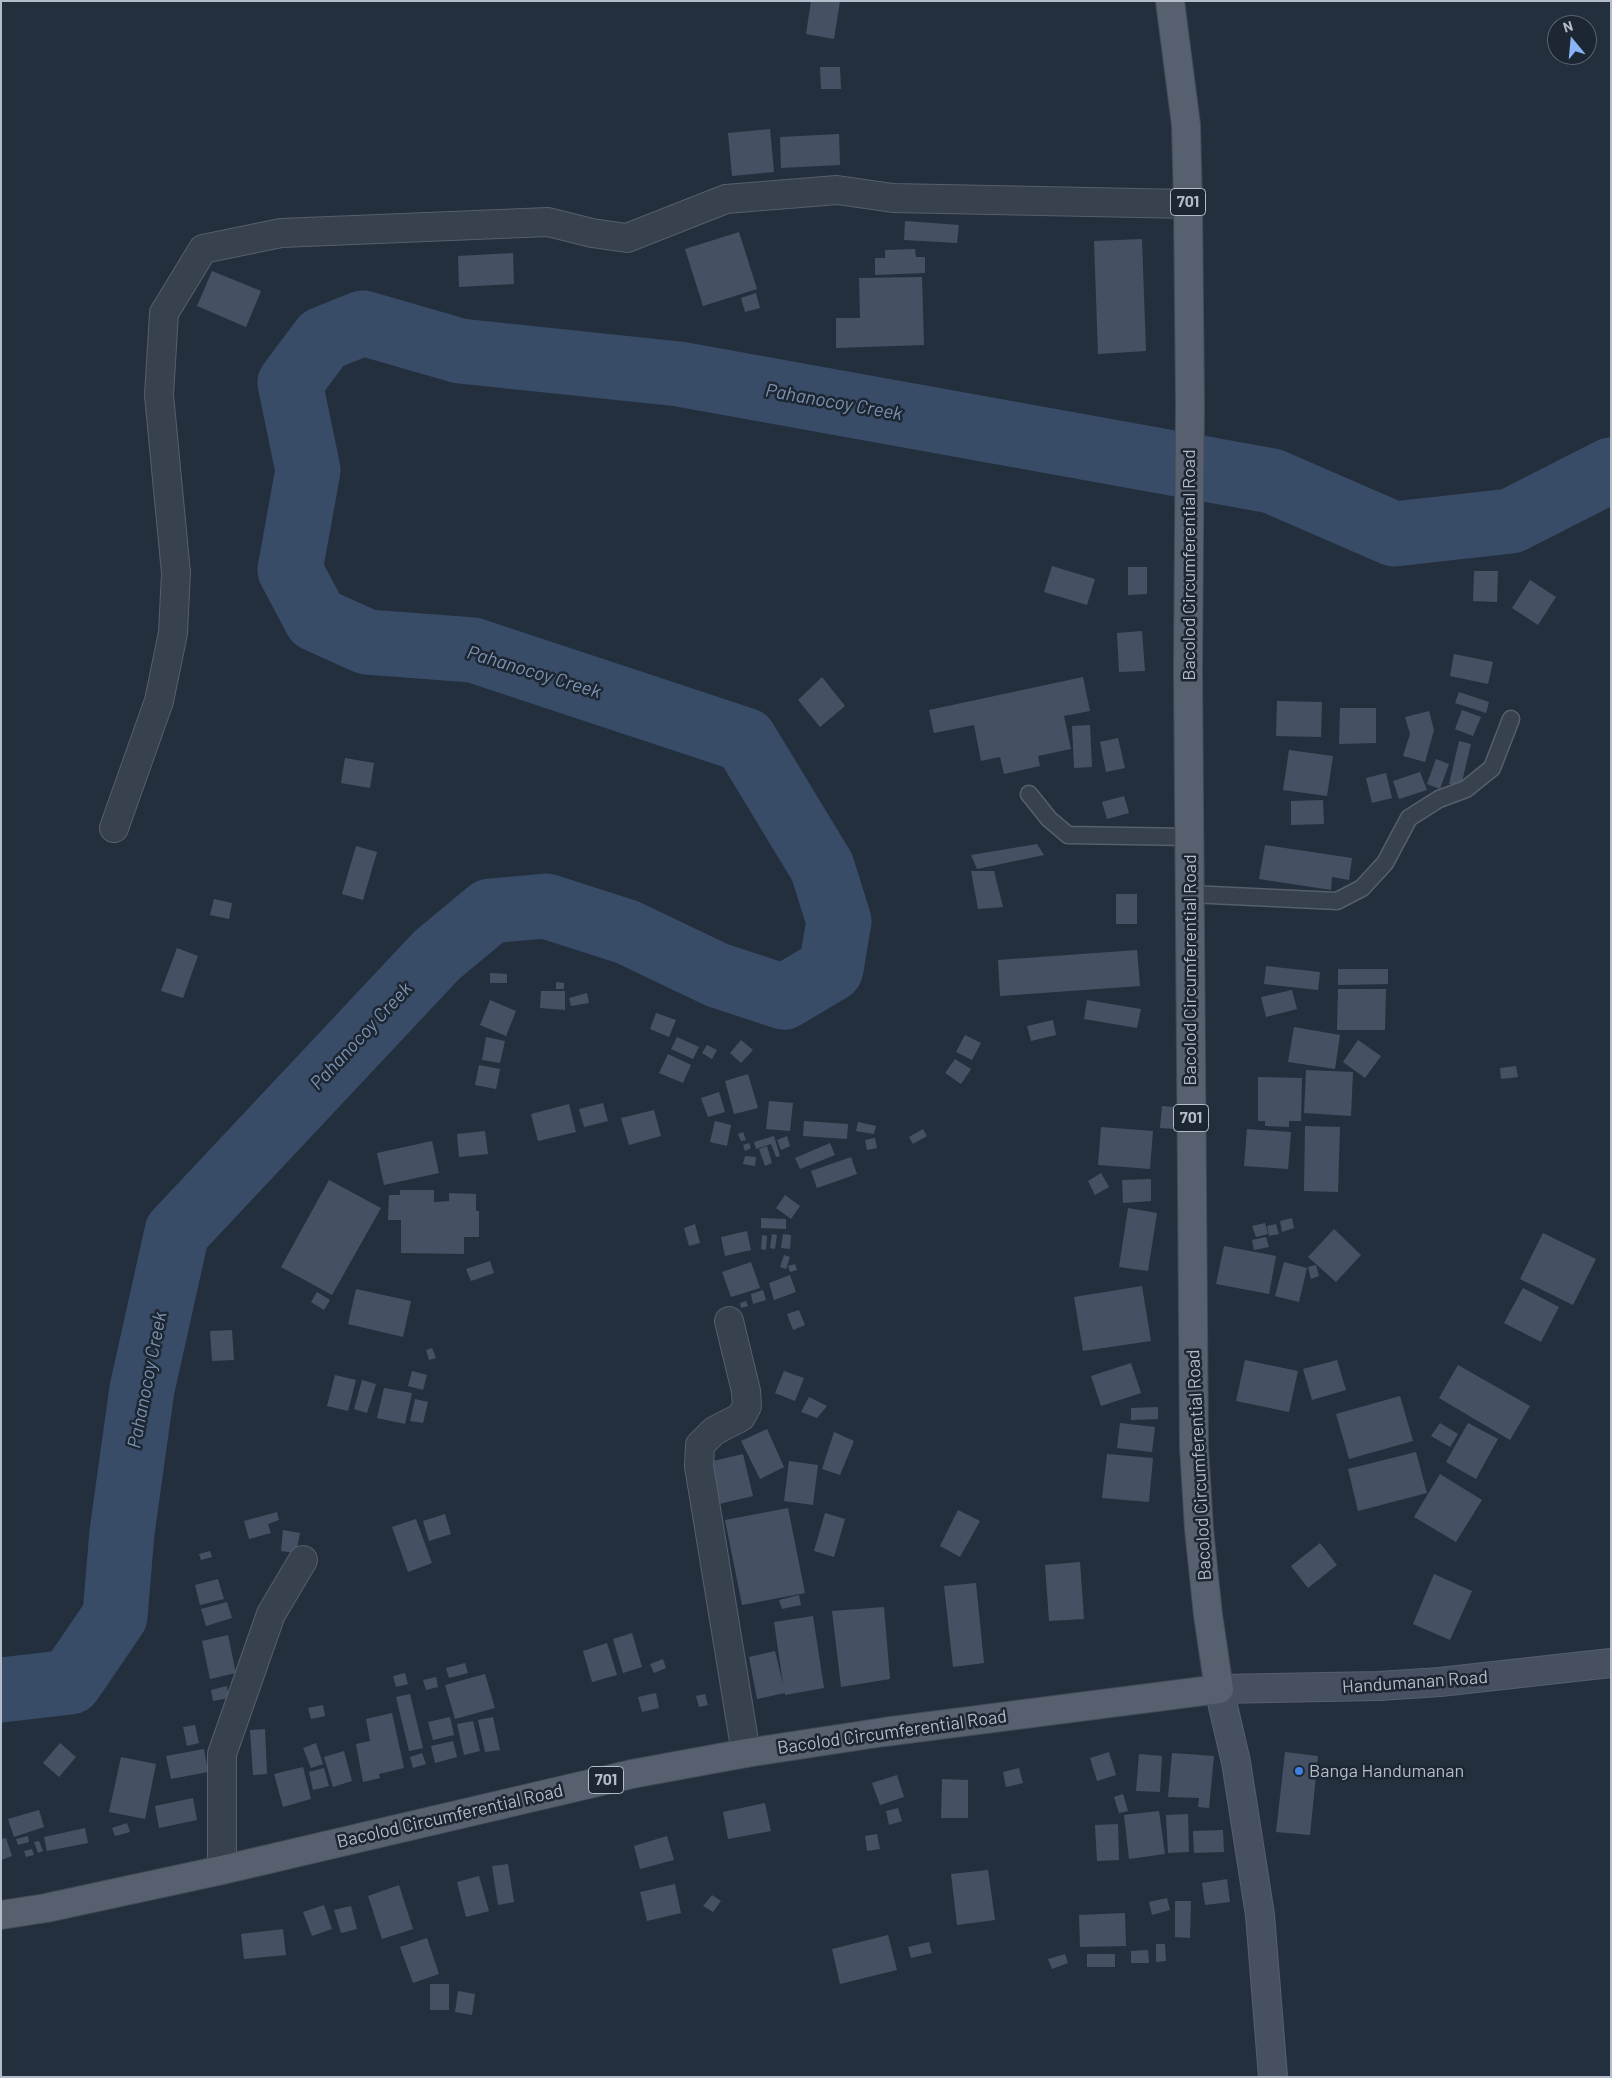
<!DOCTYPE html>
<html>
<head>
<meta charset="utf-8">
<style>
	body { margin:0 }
	#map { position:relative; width:1612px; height:2078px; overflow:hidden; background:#242f3e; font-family:Barlow,sans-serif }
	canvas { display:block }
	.frame { position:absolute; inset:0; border:2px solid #b4bcc9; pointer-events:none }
	.north { position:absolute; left:1547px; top:15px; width:50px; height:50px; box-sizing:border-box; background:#1d2633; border:1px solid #59626f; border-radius:50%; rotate:343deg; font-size:14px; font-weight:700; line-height:20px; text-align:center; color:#b4bcc9 }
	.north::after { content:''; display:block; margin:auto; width:18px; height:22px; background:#8ab4f8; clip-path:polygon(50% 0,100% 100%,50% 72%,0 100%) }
</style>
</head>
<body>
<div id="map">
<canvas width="1612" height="2078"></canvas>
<div class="frame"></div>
<div class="north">N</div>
</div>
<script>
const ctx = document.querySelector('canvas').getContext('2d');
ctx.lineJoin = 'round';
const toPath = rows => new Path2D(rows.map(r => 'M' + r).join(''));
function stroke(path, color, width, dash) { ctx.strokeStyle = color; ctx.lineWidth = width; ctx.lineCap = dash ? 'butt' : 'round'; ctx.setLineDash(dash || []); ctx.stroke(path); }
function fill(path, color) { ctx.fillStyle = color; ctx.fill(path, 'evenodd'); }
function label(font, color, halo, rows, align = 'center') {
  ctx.font = font + ' Barlow,sans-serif'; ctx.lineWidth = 5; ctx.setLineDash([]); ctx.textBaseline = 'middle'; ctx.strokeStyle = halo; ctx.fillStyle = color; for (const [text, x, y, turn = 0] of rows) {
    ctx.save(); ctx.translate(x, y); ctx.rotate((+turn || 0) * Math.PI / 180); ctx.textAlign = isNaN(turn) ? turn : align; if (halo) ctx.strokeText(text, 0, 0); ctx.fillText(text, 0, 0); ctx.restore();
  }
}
const river = toPath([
	[1,1690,70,1682,115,1616,122,1532,142,1389,177,1232,437,955,490,911,546,906,627,932,717,975,784,997,831,969,839,921,822,867,745,740,473,650,367,642,316,619,290,570,308,470,290,383,323,339,363,323,460,351,679,374,1272,481,1394,534,1511,521,1611,470]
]);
const building = toPath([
	[811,1,840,1,834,39,806,34],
	[820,67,840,67,841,89,821,89],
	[770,129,774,172,732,176,728,133],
	[839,134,840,165,781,168,780,137],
	[905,221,959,225,957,243,904,240],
	[739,232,757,289,703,306,685,249],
	[1142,239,1146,351,1098,354,1094,241],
	[915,249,916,257,925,257,925,273,875,275,875,258,885,258,885,250],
	[513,253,514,284,459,287,458,256],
	[212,271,261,291,246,327,197,306],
	[922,277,924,345,836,348,836,318,860,318,859,278],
	[756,293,760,308,745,312,741,298],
	[1052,566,1095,579,1087,605,1044,592],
	[1128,567,1147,567,1147,594,1128,595],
	[1474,571,1498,571,1497,602,1473,601],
	[1530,580,1556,597,1538,625,1512,608],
	[1142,631,1145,671,1119,672,1117,633],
	[1454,654,1493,662,1488,684,1450,676],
	[822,677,845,706,820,727,798,700],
	[1083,677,1090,711,1064,716,1071,749,1038,756,1040,766,1004,774,1000,757,981,761,974,725,934,733,929,710],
	[1459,692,1489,702,1486,713,1455,703],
	[1277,701,1322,702,1321,737,1276,736],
	[1340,708,1376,708,1376,743,1339,744],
	[1462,710,1481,717,1473,736,1455,729],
	[1429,711,1434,730,1425,762,1403,756,1410,734,1405,717],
	[1090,725,1092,767,1074,768,1072,726],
	[1118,738,1125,768,1106,772,1100,742],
	[1459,741,1471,744,1461,786,1449,784],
	[1289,750,1333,756,1327,796,1283,790],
	[345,758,374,763,370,788,341,783],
	[1436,759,1449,764,1440,789,1427,784],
	[1420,772,1427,790,1399,799,1393,781],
	[1386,773,1392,798,1372,803,1366,778],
	[1124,796,1129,813,1107,819,1102,802],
	[1323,800,1324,824,1291,825,1291,801],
	[1037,844,1044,855,977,869,971,855],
	[1265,845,1352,858,1349,880,1332,877,1331,890,1259,879],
	[356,846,377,852,363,900,342,894],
	[971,871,994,871,1003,907,978,909],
	[1116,894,1137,894,1137,924,1116,924],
	[214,899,232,903,229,919,210,915],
	[177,948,198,956,183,998,161,991],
	[1137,950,1140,986,1000,996,998,960],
	[1266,966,1320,972,1318,990,1264,984],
	[1338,969,1388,969,1388,984,1338,985],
	[490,973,507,974,507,983,490,983],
	[556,982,564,983,564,989,556,989],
	[1338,989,1386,989,1385,1030,1337,1030],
	[1292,990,1297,1009,1266,1017,1261,997],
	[541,991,565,991,565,1010,540,1008],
	[587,993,589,1003,571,1006,569,998],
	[490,1000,516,1011,506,1036,480,1025],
	[1087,1000,1141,1009,1137,1028,1084,1019],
	[656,1013,676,1020,669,1037,650,1029],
	[1053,1020,1056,1035,1031,1041,1027,1026],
	[1294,1027,1340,1035,1335,1069,1288,1062],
	[965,1035,981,1043,972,1060,956,1052],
	[486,1037,505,1041,500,1063,482,1060],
	[677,1037,699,1047,693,1059,671,1049],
	[741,1040,753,1050,741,1063,730,1053],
	[1358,1040,1381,1056,1365,1078,1343,1062],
	[707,1045,717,1050,712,1059,702,1053],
	[668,1054,691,1065,683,1083,659,1073],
	[955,1059,971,1069,961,1084,945,1073],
	[479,1065,500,1069,496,1089,475,1085],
	[1516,1066,1518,1077,1501,1079,1500,1068],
	[1306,1070,1353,1072,1351,1116,1304,1113],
	[748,1074,758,1108,734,1114,725,1081],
	[1258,1077,1302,1078,1301,1121,1289,1121,1289,1127,1265,1126,1265,1121,1258,1121],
	[719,1092,725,1112,708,1117,701,1098],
	[769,1101,793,1103,790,1131,766,1129],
	[603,1103,608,1121,584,1127,579,1109],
	[569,1104,576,1132,538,1141,531,1114],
	[1162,1106,1175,1107,1174,1129,1160,1128],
	[654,1110,661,1136,629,1145,621,1118],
	[715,1121,731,1125,727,1146,710,1142],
	[804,1121,848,1124,847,1139,803,1136],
	[858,1122,876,1126,874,1134,856,1131],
	[1305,1126,1340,1127,1338,1192,1304,1191],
	[1101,1127,1153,1131,1150,1169,1098,1165],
	[923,1129,927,1136,913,1144,909,1137],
	[1247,1129,1291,1132,1288,1169,1244,1166],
	[485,1131,488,1154,459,1157,457,1134],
	[743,1132,746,1140,741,1141,738,1134],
	[774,1136,780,1156,776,1157,771,1144,756,1149,754,1142],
	[787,1136,790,1146,781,1150,777,1140],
	[875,1138,877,1148,867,1150,865,1140],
	[432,1141,439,1173,384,1185,377,1153],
	[749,1143,751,1148,745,1151,743,1145],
	[830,1143,835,1155,800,1169,795,1158],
	[767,1146,772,1163,765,1166,759,1149],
	[745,1156,756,1157,755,1166,743,1164],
	[851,1157,857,1174,817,1188,811,1171],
	[1101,1173,1109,1187,1095,1195,1088,1181],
	[1151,1179,1151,1201,1123,1203,1122,1180],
	[329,1180,381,1208,332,1295,281,1267],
	[400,1190,434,1190,434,1202,449,1201,449,1193,476,1194,476,1211,479,1211,479,1237,464,1237,464,1254,401,1253,401,1220,388,1220,389,1195,400,1195],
	[785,1195,800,1206,791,1219,776,1208],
	[1128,1208,1157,1213,1148,1271,1119,1267],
	[761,1218,786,1219,786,1229,761,1228],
	[1292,1218,1294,1228,1282,1232,1280,1221],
	[1265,1223,1268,1234,1256,1237,1252,1226],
	[695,1224,700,1243,689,1246,684,1228],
	[1276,1224,1279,1234,1269,1236,1267,1226],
	[1334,1229,1361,1255,1336,1282,1308,1257],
	[747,1231,751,1250,725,1256,721,1237],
	[1543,1233,1596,1259,1573,1305,1520,1279],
	[772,1234,777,1235,775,1249,770,1248],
	[783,1234,791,1235,790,1249,781,1248],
	[762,1235,767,1236,766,1250,761,1249],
	[1266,1237,1269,1247,1254,1250,1252,1240],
	[1224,1246,1276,1256,1269,1294,1216,1284],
	[784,1255,790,1257,786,1269,780,1267],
	[490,1261,494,1273,471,1281,466,1269],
	[751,1262,760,1288,731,1297,722,1272],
	[1284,1262,1307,1268,1299,1302,1275,1296],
	[795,1264,797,1270,790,1272,788,1266],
	[1316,1265,1319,1276,1311,1279,1308,1267],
	[790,1275,796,1292,774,1300,769,1283],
	[1142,1286,1151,1341,1083,1351,1074,1297],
	[1523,1288,1559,1307,1541,1342,1504,1323],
	[356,1289,411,1301,403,1337,348,1324],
	[763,1290,766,1300,753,1304,751,1294],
	[317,1292,330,1300,324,1310,311,1302],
	[746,1301,748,1306,741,1308,740,1303],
	[799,1310,805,1325,793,1330,787,1314],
	[232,1330,234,1360,212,1361,210,1331],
	[432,1348,436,1358,429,1360,426,1350],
	[1245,1360,1298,1371,1289,1412,1236,1401],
	[1337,1360,1346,1390,1312,1400,1303,1369],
	[1131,1363,1141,1393,1101,1406,1091,1376],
	[1458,1365,1530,1406,1510,1440,1439,1398],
	[412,1371,427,1375,423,1390,408,1386],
	[784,1371,804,1378,795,1401,775,1393],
	[335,1375,356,1380,348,1411,327,1406],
	[362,1380,376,1384,367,1413,354,1409],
	[384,1388,412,1393,405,1424,377,1418],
	[1400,1396,1413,1441,1349,1459,1336,1414],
	[809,1397,827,1406,817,1418,801,1412],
	[415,1399,428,1402,423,1423,410,1421],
	[1158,1407,1158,1419,1131,1420,1131,1408],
	[1120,1423,1155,1427,1152,1452,1117,1448],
	[1440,1423,1458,1434,1450,1447,1431,1436],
	[1468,1423,1498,1439,1476,1479,1446,1462],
	[767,1429,784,1467,760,1479,741,1441],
	[834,1432,854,1441,840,1475,822,1469],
	[1416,1452,1427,1493,1358,1511,1348,1469],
	[743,1454,753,1496,719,1504,709,1462],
	[1107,1454,1153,1458,1149,1502,1102,1498],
	[789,1461,818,1465,813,1505,784,1501],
	[1440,1474,1482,1500,1456,1542,1414,1517],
	[788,1508,805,1593,742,1605,725,1520],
	[958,1510,980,1521,960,1557,940,1546],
	[277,1512,279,1520,268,1524,271,1533,249,1539,244,1521],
	[825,1513,845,1519,834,1557,814,1551],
	[445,1514,451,1534,429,1541,423,1521],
	[416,1519,432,1563,408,1572,392,1527],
	[283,1530,300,1533,296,1553,281,1551],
	[1320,1543,1337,1565,1308,1588,1291,1566],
	[210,1551,212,1557,201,1560,199,1554],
	[1080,1562,1084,1619,1049,1621,1045,1565],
	[1434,1574,1472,1591,1450,1640,1413,1624],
	[218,1579,224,1599,200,1605,195,1585],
	[976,1583,984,1663,953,1667,944,1586],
	[799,1595,801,1605,782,1609,779,1600],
	[227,1602,232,1618,206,1626,201,1609],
	[884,1607,890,1679,841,1687,832,1611],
	[813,1616,824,1688,785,1695,785,1693,757,1699,749,1657,775,1651,783,1684,774,1622],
	[632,1633,642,1667,623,1673,613,1639],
	[228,1635,236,1673,210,1679,202,1641],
	[607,1643,617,1675,592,1682,583,1651],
	[663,1659,666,1668,654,1673,650,1664],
	[465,1663,468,1673,449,1678,446,1668],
	[405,1673,408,1684,396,1687,393,1676],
	[485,1674,495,1708,455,1719,445,1685],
	[436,1677,438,1687,426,1690,423,1680],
	[227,1686,229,1698,213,1701,211,1690],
	[656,1693,659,1708,642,1712,638,1697],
	[410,1694,423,1748,409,1751,396,1697],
	[705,1694,708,1705,699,1707,696,1696],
	[323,1705,325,1716,311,1719,308,1708],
	[392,1713,404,1768,379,1774,380,1778,363,1782,356,1744,370,1741,366,1719],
	[450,1717,454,1735,433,1740,428,1722],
	[493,1717,500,1750,485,1752,478,1720],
	[473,1721,480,1751,464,1755,457,1724],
	[195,1725,199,1743,187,1746,183,1727],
	[265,1729,267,1774,253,1775,250,1730],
	[453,1741,457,1757,435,1763,431,1746],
	[60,1743,76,1757,59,1777,43,1763],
	[316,1743,323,1764,311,1768,303,1748],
	[204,1749,208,1772,171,1779,166,1756],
	[344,1751,352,1781,333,1787,324,1757],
	[1109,1752,1116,1775,1097,1781,1090,1758],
	[1285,1752,1318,1756,1310,1835,1276,1832],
	[422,1753,426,1764,413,1768,410,1757],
	[1172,1753,1214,1756,1209,1808,1198,1807,1199,1798,1168,1797],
	[1139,1754,1162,1756,1160,1792,1136,1791],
	[121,1757,156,1764,145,1819,109,1812],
	[303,1767,311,1799,283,1807,274,1774],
	[324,1768,329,1786,313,1790,309,1772],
	[1019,1768,1023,1783,1006,1787,1003,1772],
	[897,1775,904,1797,880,1805,872,1783],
	[942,1779,968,1780,968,1818,941,1818],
	[1123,1794,1128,1811,1119,1813,1114,1797],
	[193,1798,197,1820,159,1828,155,1806],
	[765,1803,771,1831,728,1839,723,1812],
	[898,1808,902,1821,889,1825,886,1811],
	[39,1810,44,1827,14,1837,8,1819],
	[1159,1811,1165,1854,1129,1859,1124,1815],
	[1188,1814,1189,1852,1168,1853,1166,1815],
	[127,1823,130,1832,115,1836,112,1828],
	[1118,1824,1119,1860,1097,1861,1095,1825],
	[85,1828,88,1843,47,1851,44,1837],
	[1223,1830,1224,1852,1194,1853,1193,1831],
	[877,1834,880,1849,867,1851,865,1836],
	[28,1836,29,1842,18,1845,16,1839],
	[667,1836,674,1860,640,1869,634,1846],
	[6,1838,12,1856,1,1860,1,1839],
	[39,1841,43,1851,38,1853,34,1842],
	[32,1849,34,1855,26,1857,24,1851],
	[508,1864,514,1902,498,1905,492,1866],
	[988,1870,995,1920,957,1925,951,1874],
	[479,1876,489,1911,466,1917,457,1882],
	[1227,1879,1230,1902,1205,1905,1202,1883],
	[675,1884,681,1913,647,1921,640,1892],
	[399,1885,413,1929,382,1939,368,1896],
	[712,1895,721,1901,713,1912,703,1906],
	[1167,1898,1170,1910,1152,1915,1149,1902],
	[1175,1901,1191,1901,1190,1938,1175,1937],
	[324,1905,332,1929,312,1936,303,1912],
	[351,1906,357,1929,341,1933,334,1910],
	[1125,1913,1126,1946,1080,1947,1079,1915],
	[283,1929,286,1955,244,1959,241,1934],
	[888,1935,897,1970,840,1984,832,1949],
	[427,1938,439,1974,413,1983,400,1947],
	[929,1942,932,1953,911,1958,908,1947],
	[1156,1944,1165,1944,1166,1961,1156,1962],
	[1148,1950,1149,1963,1131,1963,1131,1951],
	[1065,1954,1068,1963,1052,1969,1048,1959],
	[1087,1954,1115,1954,1115,1967,1087,1967],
	[430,1984,449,1984,449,2010,430,2010],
	[458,1991,475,1994,472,2015,455,2012]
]);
const lane = toPath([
	[1029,794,1049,819,1068,835,1189,837],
	[1190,894,1337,901,1362,888,1385,863,1409,818,1439,799,1466,789,1492,768,1511,719]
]);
const street = toPath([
	[114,828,159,701,173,633,176,573,159,395,164,313,203,249,281,233,548,222,592,233,627,238,726,199,837,190,893,198,1188,204],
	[729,1321,746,1391,747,1406,741,1417,714,1431,700,1445,699,1466,746,1753],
	[222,1870,222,1754,271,1614,303,1560]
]);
const secondary = toPath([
	[1273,2077,1260,1915,1236,1762,1219,1689,1379,1686,1440,1682,1611,1663]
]);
const primary = toPath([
	[1,1915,46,1908,222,1870,632,1774,746,1753,884,1732,1219,1689,1208,1615,1199,1529,1194,1447,1188,669,1190,404,1188,204,1186,125,1170,1]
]);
const markers = [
	[1299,1771,5,"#3f7fe0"]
];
const shields = [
	[1188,202,35],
	[1191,1118,35],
	[606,1780,35]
];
const shieldNames = [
	["701",1188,202],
	["701",1191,1118],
	["701",606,1780]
];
const streetNames = [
	["Bacolod Circumferential Road",1189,565,-90],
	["Bacolod Circumferential Road",1190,970,-90],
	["Bacolod Circumferential Road",1199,1465,-93],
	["Handumanan Road",1415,1682,-4],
	["Bacolod Circumferential Road",892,1732,-8],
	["Bacolod Circumferential Road",450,1816,-13]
];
const poiNames = [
	["Banga Handumanan",1309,1771]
];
const waterNames = [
	["Pahanocoy Creek",834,402,10],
	["Pahanocoy Creek",534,672,17],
	["Pahanocoy Creek",361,1036,-47],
	["Pahanocoy Creek",147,1380,-79]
];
stroke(river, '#394c67', 65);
fill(building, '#455162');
stroke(lane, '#565f6c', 19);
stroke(street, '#565f6c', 30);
stroke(secondary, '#565f6c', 30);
stroke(primary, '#414a57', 30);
stroke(lane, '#38414e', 16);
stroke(street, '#38414e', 28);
stroke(secondary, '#465061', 28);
stroke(primary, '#56606e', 28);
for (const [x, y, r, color] of markers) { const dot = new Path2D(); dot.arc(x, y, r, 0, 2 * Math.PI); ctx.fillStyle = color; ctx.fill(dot); stroke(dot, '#1d2633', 2); }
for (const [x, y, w] of shields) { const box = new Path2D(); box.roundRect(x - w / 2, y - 13.5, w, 27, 4); ctx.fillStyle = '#1d2633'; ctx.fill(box); stroke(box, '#b4bcc9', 1); }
label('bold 16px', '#b4bcc9', null, shieldNames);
label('18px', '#b4bcc9', '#1d2633', streetNames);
label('18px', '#b4bcc9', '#1d2633', poiNames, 'left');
label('italic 19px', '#7c92b1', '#1d2633', waterNames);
</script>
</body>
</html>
